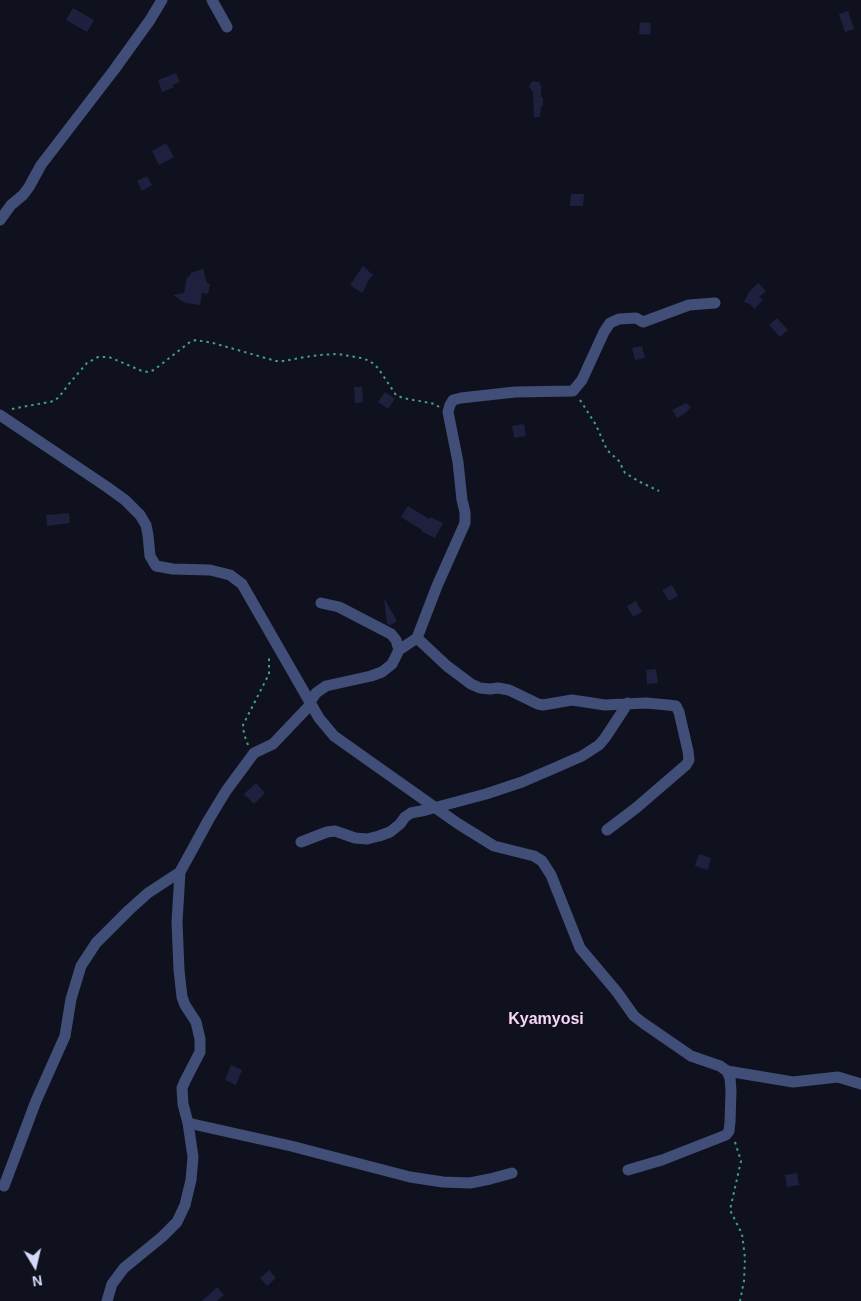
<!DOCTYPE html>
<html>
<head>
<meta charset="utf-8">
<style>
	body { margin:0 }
	#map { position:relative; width:861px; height:1301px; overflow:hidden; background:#0f111f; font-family:Arial,sans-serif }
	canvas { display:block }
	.north { position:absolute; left:10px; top:1241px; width:50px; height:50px; -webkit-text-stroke:4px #0f111f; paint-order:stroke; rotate:171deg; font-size:14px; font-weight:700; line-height:20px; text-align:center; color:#d3d9f9 }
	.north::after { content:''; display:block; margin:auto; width:18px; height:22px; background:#d3d9f9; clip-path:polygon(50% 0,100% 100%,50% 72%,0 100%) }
</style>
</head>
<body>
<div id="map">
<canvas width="861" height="1301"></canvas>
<div class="north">N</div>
</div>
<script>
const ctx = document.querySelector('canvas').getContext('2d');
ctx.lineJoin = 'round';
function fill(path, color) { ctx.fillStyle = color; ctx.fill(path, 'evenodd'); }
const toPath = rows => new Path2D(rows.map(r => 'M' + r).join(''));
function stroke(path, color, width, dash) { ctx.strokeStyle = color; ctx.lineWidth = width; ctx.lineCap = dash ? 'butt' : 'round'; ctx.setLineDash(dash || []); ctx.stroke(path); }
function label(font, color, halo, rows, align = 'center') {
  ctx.font = font + ' Arial,sans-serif'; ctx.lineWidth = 5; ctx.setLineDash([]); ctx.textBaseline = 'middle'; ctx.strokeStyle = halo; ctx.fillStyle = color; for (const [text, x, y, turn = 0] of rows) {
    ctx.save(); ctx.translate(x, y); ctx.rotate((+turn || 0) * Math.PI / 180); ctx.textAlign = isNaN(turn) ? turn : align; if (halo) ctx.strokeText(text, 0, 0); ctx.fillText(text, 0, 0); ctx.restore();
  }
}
const building = toPath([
	[73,8,94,20,87,32,66,20],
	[848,11,854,29,845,32,839,14],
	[640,22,651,23,650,35,639,34],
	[176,73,180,82,173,85,174,87,162,92,158,80],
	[533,81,539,82,541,86,541,97,543,97,543,106,541,106,540,117,534,117,533,92,529,87,531,83],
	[166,143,174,157,159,165,152,151],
	[147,176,152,185,142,191,137,181],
	[571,194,584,194,583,206,570,206],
	[363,266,373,275,366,284,367,285,362,293,350,285],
	[203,269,207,283,210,284,208,294,202,293,200,305,185,303,173,295,184,293,187,277,189,277,191,273],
	[758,283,766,291,759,297,763,300,754,309,750,304,744,302,749,292],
	[777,318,788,330,780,337,769,325],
	[642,346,645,358,635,360,632,348],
	[354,387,362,387,363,402,355,403],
	[385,392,395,399,388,409,378,402],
	[686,403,691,407,686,413,677,418,672,410],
	[524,424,526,436,514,438,512,426],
	[408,506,429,519,430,517,443,523,435,538,421,531,422,530,401,517],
	[69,513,70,523,47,526,46,515],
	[672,585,678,596,669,601,662,590],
	[384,598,397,621,391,625,387,624],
	[636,601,642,612,633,617,627,606],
	[656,669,658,683,647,684,646,670],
	[256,783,265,793,254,804,244,794],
	[699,854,711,858,708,870,695,866],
	[231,1065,242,1070,236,1085,225,1080],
	[797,1173,799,1185,787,1187,785,1175],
	[269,1270,276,1278,267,1286,260,1278],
	[217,1287,224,1295,217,1301,202,1301]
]);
const path = toPath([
	[580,400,596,425,607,450,619,461,625,473,640,482,659,491],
	[12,409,54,401,59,397,68,385,87,363,98,357,109,357,142,371,148,372,154,370,190,342,196,340,213,343,276,361,285,361,299,358,319,355,338,354,361,358,370,361,378,368,396,395,403,398,435,404,439,407],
	[248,745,244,734,243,725,269,674,269,655],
	[735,1142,741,1161,730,1210,742,1234,745,1258,744,1281,740,1301]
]);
const minor = toPath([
	[212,0,227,27],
	[0,220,11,205,23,195,29,187,41,165,114,70,150,20,162,0],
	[0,415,107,487,125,500,140,515,146,525,148,535,150,556,156,566,173,569,210,570,230,575,242,584,319,718,334,736,457,823,494,846,534,856,542,861,551,875,580,948,617,992,634,1016,643,1023,691,1056,720,1066,727,1071,730,1078,731,1091,730,1122,729,1131,726,1135,662,1160,628,1170],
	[321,603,339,607,391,634,396,640,399,650],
	[417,638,447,666,471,684,480,688,490,689,498,688,509,690,538,704,543,705,572,700,605,705,646,703,668,705,676,706,679,712,688,751,689,760,686,765,636,808,607,830],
	[310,702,316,693,326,686,371,676,382,672,392,664,399,650,417,638,437,586,465,523,465,512,462,500,458,462,448,412,450,405,453,400,461,398,515,392,573,391,582,380,604,332,610,323,619,319,636,318,643,322,689,305,715,303],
	[301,842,327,832,335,831,355,838,367,839,379,836,390,832,400,824,405,817,411,813,426,810,486,794,522,782,550,770,582,756,599,745,605,738,628,703],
	[727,1071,793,1082,838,1077,861,1084],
	[188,1123,291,1146,410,1177,443,1182,470,1183,490,1179,512,1173],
	[4,1186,36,1101,65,1036,71,999,81,966,96,943,129,910,148,893,180,872],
	[107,1301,112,1284,124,1268,162,1237,177,1222,185,1205,191,1180,193,1157,188,1123,183,1104,182,1088,185,1081,200,1052,200,1039,196,1022,185,1005,182,997,179,970,177,922,180,872,209,819,226,791,254,753,273,744,311,704]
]);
const quarterNames = [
	["Kyamyosi",546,1020]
];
fill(building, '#1e203d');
stroke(path, '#3da380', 2, [2.5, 4]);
stroke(minor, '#414e78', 11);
label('bold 16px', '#f9d5f6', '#0f111f', quarterNames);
</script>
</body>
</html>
